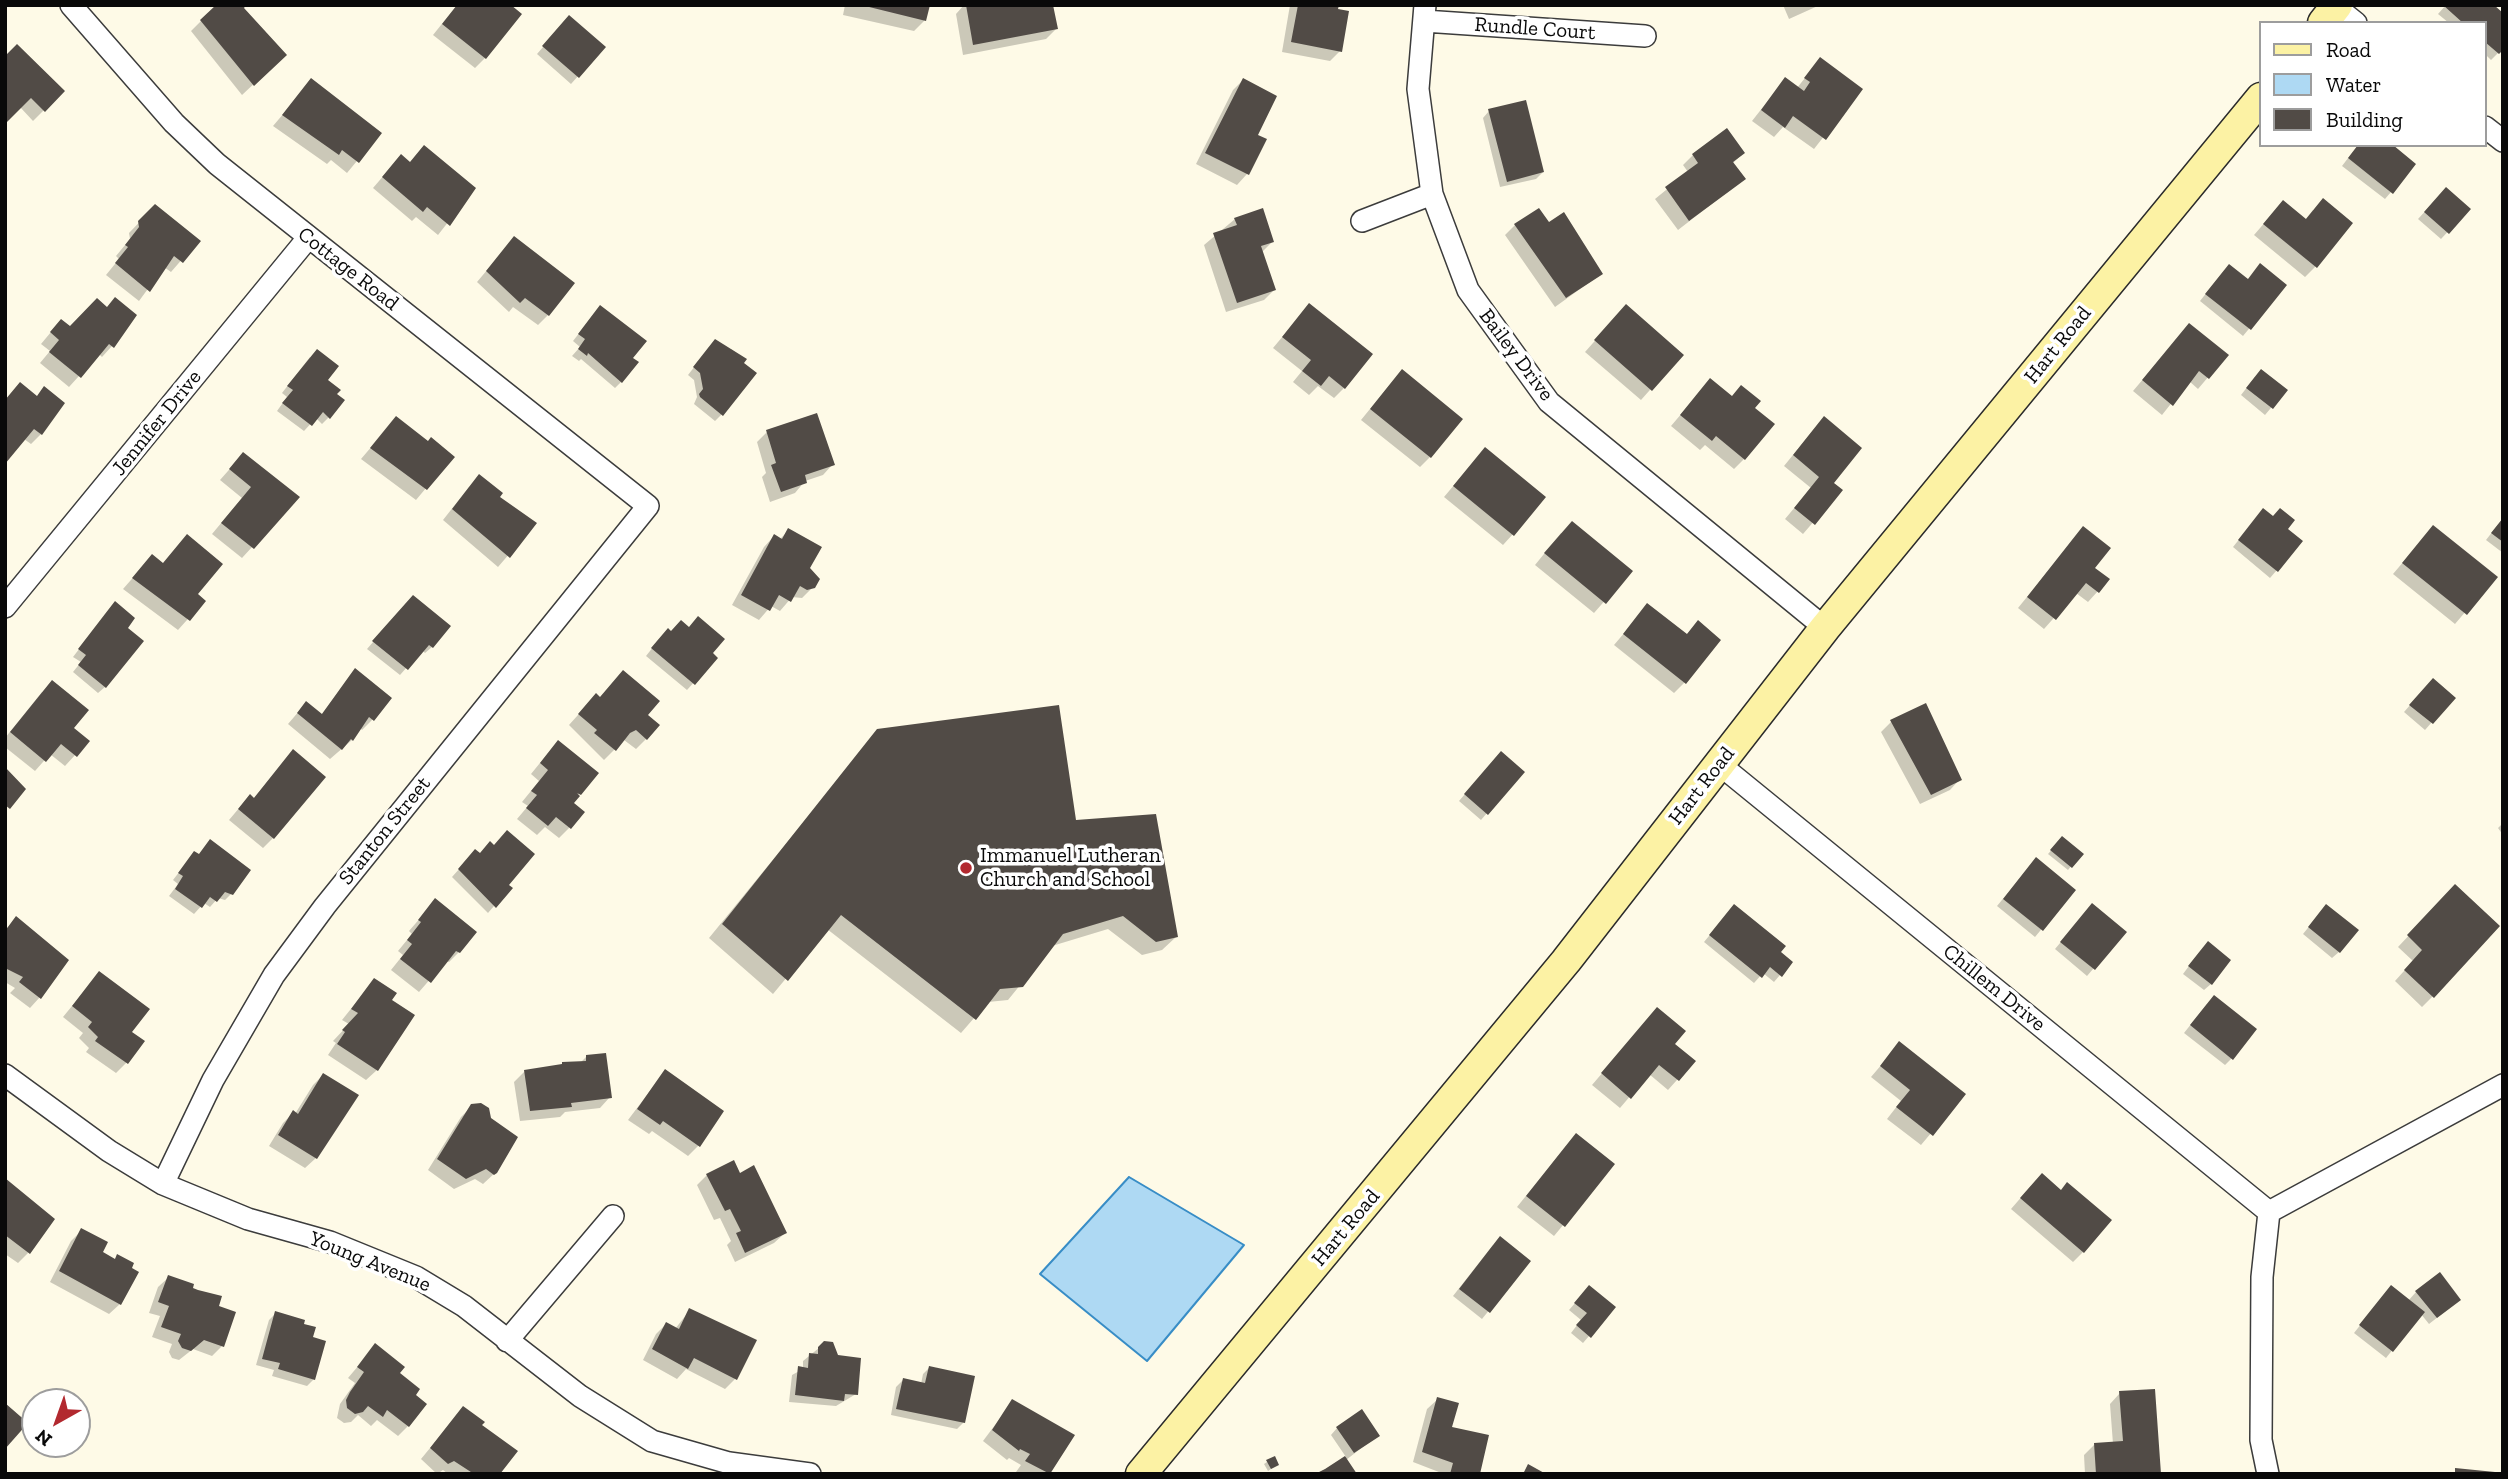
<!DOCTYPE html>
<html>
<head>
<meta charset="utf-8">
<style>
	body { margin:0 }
	#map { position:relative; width:2508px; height:1479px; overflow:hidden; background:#fefae7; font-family:"Zilla Slab",serif }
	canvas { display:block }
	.frame { position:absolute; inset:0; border:7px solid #090909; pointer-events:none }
	.legend { position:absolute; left:2259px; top:21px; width:228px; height:126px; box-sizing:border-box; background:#fff; border:2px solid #9d9d9d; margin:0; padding:9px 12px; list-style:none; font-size:21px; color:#090909 }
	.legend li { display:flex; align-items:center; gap:14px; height:35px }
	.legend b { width:35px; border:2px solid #9d9d9d }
	.north { position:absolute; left:21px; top:1388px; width:70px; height:70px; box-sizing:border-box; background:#fff; border:2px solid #9d9d9d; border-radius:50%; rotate:220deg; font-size:19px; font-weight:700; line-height:28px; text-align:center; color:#090909 }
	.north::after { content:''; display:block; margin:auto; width:24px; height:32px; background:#b2292f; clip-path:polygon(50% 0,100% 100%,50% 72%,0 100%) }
</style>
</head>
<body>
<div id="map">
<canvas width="2508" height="1479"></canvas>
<div class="frame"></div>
<ul class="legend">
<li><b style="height:9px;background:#fcf2a4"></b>Road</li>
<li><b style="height:19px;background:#aed9f3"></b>Water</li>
<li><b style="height:19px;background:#514b46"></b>Building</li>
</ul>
<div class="north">N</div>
</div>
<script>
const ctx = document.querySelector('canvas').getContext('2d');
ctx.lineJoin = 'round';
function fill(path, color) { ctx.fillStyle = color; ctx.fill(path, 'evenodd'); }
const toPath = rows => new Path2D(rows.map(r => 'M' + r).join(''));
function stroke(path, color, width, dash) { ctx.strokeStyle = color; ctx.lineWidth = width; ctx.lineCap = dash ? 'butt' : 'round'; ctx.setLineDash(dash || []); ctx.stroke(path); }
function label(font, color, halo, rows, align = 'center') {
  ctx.font = font + ' "Zilla Slab",serif'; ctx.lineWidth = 7; ctx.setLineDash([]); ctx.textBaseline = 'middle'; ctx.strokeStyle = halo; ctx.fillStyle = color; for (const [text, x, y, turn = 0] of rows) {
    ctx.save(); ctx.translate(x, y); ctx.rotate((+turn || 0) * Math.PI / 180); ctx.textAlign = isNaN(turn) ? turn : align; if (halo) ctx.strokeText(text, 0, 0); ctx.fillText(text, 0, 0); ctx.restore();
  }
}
const water = toPath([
	[1129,1177,1244,1245,1147,1361,1040,1274,1129,1177]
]);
const shadow = toPath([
	[457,5,508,5,485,58,475,68,433,35],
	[845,5,928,5,924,21,914,31,843,15],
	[964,5,1051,5,1056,29,1046,39,963,55,956,14],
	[1290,5,1337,5,1340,51,1330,61,1282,52],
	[1783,5,1820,5,1789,19],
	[2446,5,2492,5,2503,48,2491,60,2485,54,2485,23,2449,23,2438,14],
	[241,8,274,65,242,95,191,31,201,21],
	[563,24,603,48,571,84,537,54],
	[5,58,63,91,33,121,20,107],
	[1820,59,1861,89,1814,149,1783,127,1774,137,1752,121,1785,79,1797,88],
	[312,80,380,133,347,173,331,160,327,164,273,126],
	[1243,80,1256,135,1264,140,1247,174,1237,185,1196,164,1233,90],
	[1489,111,1543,172,1536,179,1500,187,1483,118],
	[2358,145,2391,192,2385,199,2342,166],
	[1743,153,1732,164,1744,179,1678,230,1655,199,1688,172,1683,165,1693,155],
	[409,163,474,189,438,235,416,217,412,221,373,188,391,167],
	[2440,195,2469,209,2441,239,2418,219],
	[155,206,198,241,171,272,164,267,139,301,106,275,119,259,116,256,130,239,129,233],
	[2313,210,2315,267,2305,277,2254,235,2273,213,2305,220],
	[1235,219,1272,242,1262,252,1274,290,1264,300,1226,312,1204,245],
	[1548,224,1601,274,1555,307,1505,235,1515,225],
	[514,238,548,315,538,325,513,307,509,312,477,282],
	[2223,272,2247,281,2285,285,2243,336,2200,301],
	[97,300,112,346,102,357,99,354,69,387,40,363,50,351,41,344,51,332,70,328],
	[1309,305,1344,388,1334,398,1318,386,1309,395,1293,382,1302,371,1273,348],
	[594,314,631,358,621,382,615,388,581,359,579,361,572,356,580,347,573,341],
	[1616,317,1681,355,1641,400,1585,352],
	[2189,325,2226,356,2198,389,2189,381,2162,415,2133,391],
	[709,348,728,352,731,349,745,360,722,414,715,421,694,404,697,397,694,380,688,375],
	[310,357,329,417,322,424,316,418,304,431,277,411,287,397,282,393],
	[2255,377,2286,390,2265,415,2241,395],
	[1710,380,1731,398,1753,408,1744,459,1734,469,1705,445,1700,450,1671,426],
	[1392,382,1430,457,1420,467,1361,420],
	[5,401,41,434,31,444,24,439],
	[396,418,428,443,452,457,416,500,361,459],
	[1814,429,1831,483,1840,491,1803,534,1785,519,1811,488,1784,466],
	[767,432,833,464,823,475,805,481,795,493,770,502,762,477,766,473,757,442],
	[243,454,297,498,242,558,212,534,242,498,220,480],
	[1475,460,1513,534,1503,545,1444,497],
	[469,487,497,497,535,524,498,567,443,520],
	[2257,517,2272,518,2301,542,2270,578,2233,547],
	[2503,518,2503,553,2486,540],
	[2433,527,2495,577,2455,624,2393,574],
	[2083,528,2098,591,2088,602,2076,593,2044,629,2018,608],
	[789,530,808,568,813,587,802,598,792,597,780,611,771,606,759,620,732,605,764,547,774,536,780,539],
	[1561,533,1630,572,1594,613,1535,565],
	[152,556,204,601,178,630,123,589],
	[406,604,432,647,425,653,422,650,400,675,367,649],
	[1648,605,1686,635,1698,623,1684,683,1674,693,1614,645],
	[109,610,125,628,105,687,98,693,73,672,81,662,73,657],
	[688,629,716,658,687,690,646,656,661,637],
	[355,670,390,698,372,720,362,730,360,728,352,740,330,759,288,724,306,703,321,715],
	[2426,687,2453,698,2425,730,2404,712],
	[42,692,71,729,87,742,65,766,50,754,35,771,5,747,5,738],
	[599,698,645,716,646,739,636,749,624,740,604,760,569,725,586,706],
	[1925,705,1960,779,1950,790,1920,804,1881,732,1891,722],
	[869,742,1075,822,1176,937,1162,950,1142,955,1108,929,1052,946,1008,1000,988,1002,961,1033,827,929,773,994,709,938],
	[293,751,273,838,263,848,229,820,240,807,253,799],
	[548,753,596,773,571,803,569,828,559,838,545,827,537,835,517,819,528,806,522,802,539,781,531,774],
	[1494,760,1487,813,1481,820,1459,801],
	[2503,823,2503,835,2498,828],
	[2062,838,2081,854,2068,870,2048,854],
	[194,853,232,893,225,900,218,898,210,907,204,903,194,914,169,896,178,884,173,880],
	[469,858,494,906,488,913,452,877],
	[2030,866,2074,890,2035,937,1997,906],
	[2445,897,2433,996,2422,1007,2395,981,2413,961,2398,947],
	[435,901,459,952,449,962,446,961,419,992,391,970,403,955,398,951,412,934,409,931],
	[2086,912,2125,932,2087,976,2055,949],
	[1728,913,1779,953,1780,975,1774,982,1763,973,1754,983,1704,942],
	[2320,913,2339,952,2332,958,2303,934],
	[17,918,40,997,30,1008,10,993,15,988,5,982,5,930],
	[2201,950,2211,984,2204,990,2183,974],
	[99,973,130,1032,127,1062,116,1073,86,1052,89,1048,79,1038,83,1033,63,1017],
	[374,980,390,1001,377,1070,366,1080,328,1055,336,1043,333,1041,349,1024,342,1020],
	[2207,1004,2232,1058,2225,1065,2184,1033],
	[1657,1009,1673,1044,1693,1062,1668,1090,1649,1074,1620,1108,1592,1085],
	[1900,1043,1964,1094,1921,1145,1887,1119,1901,1101,1871,1077],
	[586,1057,610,1097,600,1108,565,1112,560,1117,520,1121,514,1082,525,1071,580,1063],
	[665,1071,699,1145,688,1156,652,1131,649,1134,628,1120],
	[323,1075,316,1158,305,1168,269,1146,283,1123,293,1113,295,1114,313,1085],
	[472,1106,496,1172,483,1184,475,1179,454,1189,428,1170,461,1117],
	[1566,1146,1613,1165,1554,1236,1517,1207],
	[707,1175,785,1233,774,1243,735,1262,727,1245,731,1241,720,1218,714,1220,697,1185],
	[5,1181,28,1253,18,1263,5,1254],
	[2031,1186,2060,1192,2083,1252,2073,1262,2011,1209],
	[82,1230,101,1253,114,1260,118,1256,120,1304,109,1314,50,1282,71,1241],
	[1493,1245,1529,1261,1482,1319,1453,1296],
	[169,1277,217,1307,222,1346,212,1356,193,1349,179,1360,172,1358,169,1352,172,1344,152,1337,160,1316,149,1313,158,1287],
	[2416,1292,2452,1306,2429,1324,2421,1314,2386,1358,2354,1333,2385,1294,2408,1301],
	[1583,1294,1614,1307,1583,1343,1571,1333,1581,1320,1569,1310],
	[690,1310,735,1379,725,1389,686,1369,677,1379,643,1360,656,1334,666,1324,675,1329],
	[276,1313,302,1325,311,1338,314,1379,307,1386,272,1376,274,1370,256,1365,269,1320],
	[825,1343,856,1394,836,1406,789,1402,792,1375,803,1369,803,1361],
	[375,1346,413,1395,408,1426,398,1436,377,1420,371,1426,358,1415,351,1422,344,1423,337,1418,340,1404,355,1383,348,1378],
	[929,1368,964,1422,957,1429,891,1415,896,1387,903,1380,921,1384,923,1374],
	[2120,1393,2158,1474,2085,1474,2084,1455,2094,1445,2113,1444,2110,1404],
	[1438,1399,1450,1428,1478,1474,1444,1474,1413,1462,1427,1409],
	[1013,1401,1073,1435,1048,1474,1020,1474,1016,1472,1021,1465,1009,1458,1007,1460,983,1441],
	[463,1408,480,1425,498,1474,448,1474,443,1470,437,1474,421,1459],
	[1337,1428,1377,1436,1346,1460,1320,1474,1346,1457,1331,1435],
	[1267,1462,1274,1467,1268,1471,1264,1464]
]);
const building = toPath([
	[216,5,246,5,244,8,287,55,254,86,200,20],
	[457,5,511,5,522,14,486,59,442,24],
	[861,5,930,5,926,21],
	[966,5,1053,5,1058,29,973,45],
	[1298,5,1339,5,1338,9,1349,11,1342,52,1291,42],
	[2443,5,2494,5,2503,13,2503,50,2499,54,2485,42,2485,23,2463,23],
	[569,15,606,47,579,78,542,46],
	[17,44,65,91,45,112,31,98,5,124,5,56],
	[1820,57,1863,89,1826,140,1793,116,1785,128,1761,110,1785,77,1804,91,1810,82,1804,78],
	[311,78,382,133,359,163,342,150,339,155,282,115],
	[1243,78,1277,96,1258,135,1267,139,1249,175,1205,153],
	[1526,100,1544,172,1507,182,1488,109],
	[1727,128,1745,153,1733,162,1746,179,1689,221,1665,187,1698,163,1692,154],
	[424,145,476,188,450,226,427,207,423,212,382,177,401,154,410,162],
	[2358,145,2393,145,2416,164,2393,194,2348,158],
	[2446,187,2471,209,2449,234,2424,212],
	[2323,198,2353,223,2317,268,2263,224,2283,200,2306,219],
	[155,204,201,241,183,263,174,256,150,292,115,263,128,247,125,245,139,227,138,221],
	[1263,208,1274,242,1261,246,1276,290,1237,303,1213,233,1237,225,1234,218],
	[1539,208,1549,222,1564,212,1603,274,1566,298,1514,224],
	[514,236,575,283,549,316,525,298,520,303,486,271],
	[2260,263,2287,285,2251,330,2205,294,2229,264,2248,279],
	[115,297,137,315,114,348,109,344,81,378,49,352,59,340,50,332,61,319,70,326,97,298,107,307],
	[1309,303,1373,354,1345,389,1329,376,1321,386,1302,371,1311,360,1282,337],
	[1626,304,1684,355,1652,391,1594,340],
	[600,305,647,341,633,358,639,362,622,383,588,353,587,356,578,349,585,339,578,334],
	[2189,323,2229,355,2209,379,2199,371,2173,406,2142,380],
	[715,339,747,359,744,363,757,373,723,416,700,397,699,394,703,389,700,373,693,367],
	[317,349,339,366,328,380,341,390,337,394,345,400,330,419,323,412,312,426,282,403,293,390,287,386],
	[1402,369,1463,419,1431,458,1370,409],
	[2261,369,2288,390,2273,409,2246,388],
	[1710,378,1732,396,1741,385,1761,401,1755,408,1775,424,1745,460,1716,436,1712,441,1680,415],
	[20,382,37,396,44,386,65,403,42,435,34,429,5,464,5,400],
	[817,413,835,465,805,475,807,483,781,492,771,465,776,463,766,430],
	[396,416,428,441,431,437,455,457,427,490,370,448],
	[1824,416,1862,448,1834,483,1843,490,1815,525,1794,508,1819,477,1793,455],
	[1485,447,1546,497,1514,536,1453,486],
	[243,452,300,497,254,549,221,523,251,487,229,469],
	[479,474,503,493,500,497,537,523,510,558,452,509],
	[2263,508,2273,516,2280,508,2295,520,2288,529,2303,541,2278,572,2238,540],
	[2503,518,2503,542,2491,533],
	[1572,521,1633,571,1606,604,1544,553],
	[2433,525,2498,577,2467,615,2402,563],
	[2083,526,2111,548,2095,568,2110,579,2099,593,2086,583,2056,620,2027,597],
	[788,528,822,547,810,568,820,579,815,588,807,590,800,586,791,602,779,595,770,611,741,595,774,534,782,539],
	[187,534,223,564,198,594,206,601,190,621,132,578,152,554,163,563],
	[413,595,451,626,433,648,429,645,408,670,372,641],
	[115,601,135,618,128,628,144,641,106,688,78,665,86,655,78,649],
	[1647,603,1687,634,1698,620,1721,640,1686,684,1623,634],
	[698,616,725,639,713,653,718,658,695,685,651,648,668,628,671,631,681,620,689,627],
	[355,668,392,698,374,721,369,717,353,741,351,739,342,750,297,713,306,701,322,714],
	[623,670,660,701,648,715,660,725,647,740,636,730,630,733,616,751,594,733,597,730,578,714,596,693,600,697],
	[2433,678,2456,698,2433,724,2409,705],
	[52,680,89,710,74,728,90,741,77,757,61,744,46,762,10,732],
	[1926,703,1962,780,1931,795,1890,720],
	[1059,705,1076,820,1156,814,1178,937,1156,942,1123,916,1063,934,1023,987,1000,989,976,1020,841,915,788,981,722,924,877,729],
	[558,740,599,773,581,795,577,793,580,796,574,803,585,812,571,829,556,817,548,826,526,808,537,795,531,791,548,770,540,763],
	[293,749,326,777,274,839,238,809,250,794,254,798],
	[1501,751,1525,772,1488,815,1464,794],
	[5,767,26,789,10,809,5,805],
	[507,830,535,854,509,885,513,888,496,908,458,869,475,849,480,853,490,841,494,845],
	[2062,836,2084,854,2072,868,2050,850],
	[210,839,251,870,233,895,225,892,217,902,210,897,202,908,175,889,183,876,178,873,194,851,199,854],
	[2036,857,2076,890,2043,931,2003,899],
	[2455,884,2500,926,2434,998,2404,970,2422,950,2407,935],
	[435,898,477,932,460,953,456,951,431,983,400,959,412,944,407,940,421,922,418,920],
	[2092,903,2127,932,2095,970,2060,942],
	[1734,904,1786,946,1781,952,1793,962,1782,977,1770,967,1762,978,1709,935],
	[2326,904,2359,930,2340,953,2308,927],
	[16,916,69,960,41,999,19,982,23,977,5,968,5,931],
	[2208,941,2231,960,2212,985,2188,966],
	[99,971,150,1009,132,1032,145,1041,128,1064,95,1041,98,1037,88,1027,92,1022,72,1006],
	[374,978,397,993,392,1000,415,1015,378,1071,337,1044,345,1032,342,1030,358,1013,351,1009],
	[2214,995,2257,1029,2233,1060,2190,1025],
	[1657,1007,1686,1031,1675,1044,1696,1061,1679,1081,1659,1065,1631,1099,1601,1073],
	[1899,1041,1966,1094,1933,1136,1896,1107,1910,1090,1880,1066],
	[606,1053,612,1098,571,1103,572,1107,530,1111,524,1070,562,1064,562,1062,586,1061,586,1055],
	[665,1069,724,1111,700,1147,663,1121,660,1125,637,1109],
	[323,1073,359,1095,317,1159,278,1135,293,1110,298,1114],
	[481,1103,489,1108,491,1118,518,1137,497,1173,494,1175,486,1169,466,1179,437,1159,471,1104],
	[1576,1133,1615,1164,1565,1227,1526,1196],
	[734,1160,740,1173,754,1165,787,1233,745,1253,736,1233,741,1231,730,1209,725,1211,706,1174],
	[2042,1173,2061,1190,2067,1182,2112,1220,2084,1253,2020,1198],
	[5,1178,55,1219,30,1254,5,1235],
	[81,1228,108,1242,103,1252,115,1259,117,1254,134,1263,132,1268,139,1272,121,1305,59,1271],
	[1500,1236,1531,1261,1490,1313,1459,1289],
	[2440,1272,2461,1300,2437,1318,2415,1291],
	[168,1275,194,1284,193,1288,198,1290,222,1296,219,1306,236,1312,224,1347,204,1340,191,1351,182,1348,178,1341,181,1334,161,1327,169,1306,158,1302],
	[1589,1285,1616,1307,1591,1338,1576,1325,1587,1313,1574,1303],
	[2391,1285,2425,1312,2393,1352,2359,1325],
	[689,1308,757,1340,737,1380,694,1358,688,1369,652,1349,666,1322,679,1329],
	[275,1311,305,1320,304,1324,316,1327,313,1337,326,1341,315,1380,278,1369,280,1363,262,1359],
	[824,1341,833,1342,838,1355,861,1358,858,1395,845,1394,844,1401,795,1395,798,1366,808,1368,809,1353,818,1354,818,1347],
	[375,1343,405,1367,400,1373,420,1389,416,1395,427,1404,409,1427,387,1410,383,1417,368,1406,363,1412,355,1414,347,1408,346,1400,350,1392,364,1372,357,1367],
	[929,1366,975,1376,965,1423,896,1409,903,1378,925,1383],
	[2155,1389,2161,1474,2096,1474,2094,1443,2123,1441,2119,1391],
	[1437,1397,1459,1403,1452,1427,1489,1435,1480,1474,1450,1474,1453,1463,1422,1452],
	[1012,1399,1075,1435,1050,1474,1025,1461,1030,1454,1020,1449,1019,1451,992,1430],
	[5,1403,28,1423,5,1449],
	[463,1406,485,1422,482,1425,518,1451,500,1474,474,1474,454,1461,448,1464,430,1448],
	[1362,1409,1380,1436,1354,1453,1336,1427],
	[1275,1456,1279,1465,1271,1469,1266,1460],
	[1345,1456,1357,1474,1315,1474,1325,1469],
	[1528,1464,1546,1474,1523,1474],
	[2455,1468,2495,1472,2495,1474,2455,1474]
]);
const street = toPath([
	[71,5,174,123,217,164,648,506,325,906,274,975,213,1080,163,1184],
	[1425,5,1418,89,1432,194,1468,290,1549,402,1825,628],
	[2336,7,2356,23],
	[1424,21,1645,36],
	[2485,127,2503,141],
	[1362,221,1432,194],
	[5,607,308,238],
	[1719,764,2269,1212],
	[5,1075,109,1151,163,1184,248,1219,330,1242,416,1277,464,1306,580,1396,652,1441,729,1463,810,1474],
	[2269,1212,2503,1085],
	[507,1341,613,1216],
	[2268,1474,2261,1440,2262,1277,2269,1212]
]);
const secondary = toPath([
	[2323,23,2337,5],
	[1141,1474,1566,961,1825,628,2261,98]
]);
const markers = [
	[966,868,7,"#b2292f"]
];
const streetNames = [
	["Rundle Court",1535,29,4],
	["Cottage Road",348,269,38],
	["Hart Road",2058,345,-51],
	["Bailey Drive",1516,355,53],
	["Jennifer Drive",157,423,-51],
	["Hart Road",1702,786,-52],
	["Stanton Street",385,831,-51],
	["Chillem Drive",1994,988,39],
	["Hart Road",1346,1228,-50],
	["Young Avenue",370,1262,22]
];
const poiNames = [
	["Immanuel Lutheran",980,856],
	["Church and School",980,880]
];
fill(water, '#aed9f3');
stroke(water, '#388dc6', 2);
fill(shadow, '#0003');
fill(building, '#514b46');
stroke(street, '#3c3c3c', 24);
stroke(secondary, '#2b2b2b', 33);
stroke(street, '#fff', 21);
stroke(secondary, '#fcf2a4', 30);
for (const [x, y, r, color] of markers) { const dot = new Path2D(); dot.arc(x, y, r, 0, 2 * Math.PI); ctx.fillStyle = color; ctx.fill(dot); stroke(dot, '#fff', 2.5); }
label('21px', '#090909', '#fff', streetNames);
label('21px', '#090909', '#fff', poiNames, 'left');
</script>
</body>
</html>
